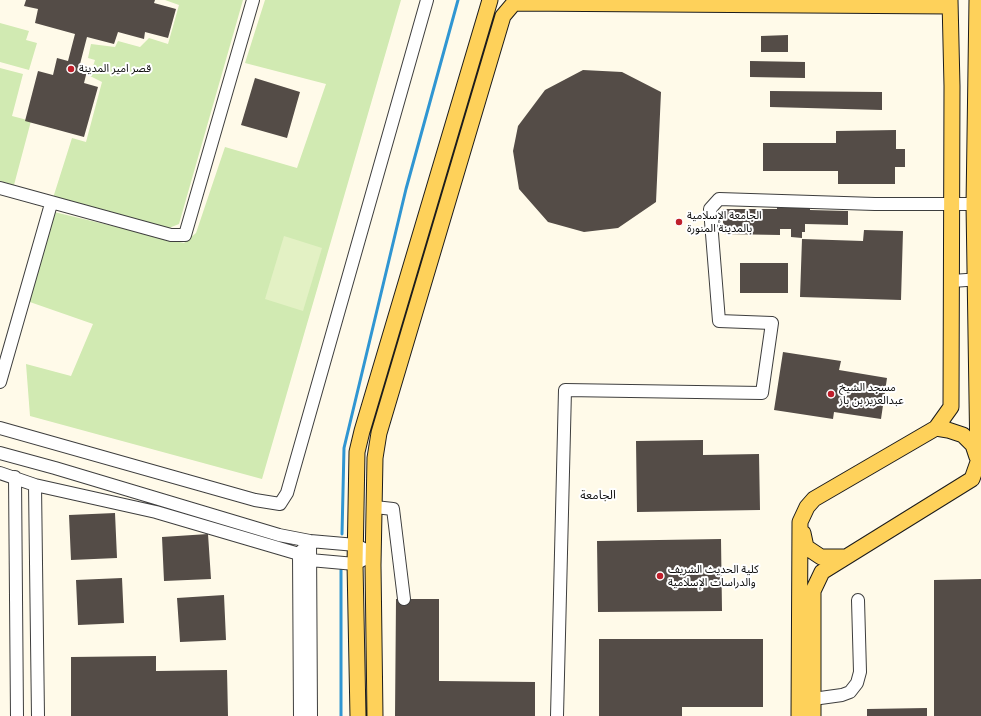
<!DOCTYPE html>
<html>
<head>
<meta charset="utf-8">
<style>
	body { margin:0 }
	canvas { display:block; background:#fffae9 }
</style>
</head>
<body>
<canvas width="981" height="716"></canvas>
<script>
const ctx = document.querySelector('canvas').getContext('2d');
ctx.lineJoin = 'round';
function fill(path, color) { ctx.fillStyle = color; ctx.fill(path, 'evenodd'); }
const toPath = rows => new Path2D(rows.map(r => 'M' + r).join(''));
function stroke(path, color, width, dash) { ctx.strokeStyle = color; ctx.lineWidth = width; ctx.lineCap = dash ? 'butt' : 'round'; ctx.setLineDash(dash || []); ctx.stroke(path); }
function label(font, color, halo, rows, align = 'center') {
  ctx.font = font + ' "Playfair Display","Noto Sans Arabic",serif'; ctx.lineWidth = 4; ctx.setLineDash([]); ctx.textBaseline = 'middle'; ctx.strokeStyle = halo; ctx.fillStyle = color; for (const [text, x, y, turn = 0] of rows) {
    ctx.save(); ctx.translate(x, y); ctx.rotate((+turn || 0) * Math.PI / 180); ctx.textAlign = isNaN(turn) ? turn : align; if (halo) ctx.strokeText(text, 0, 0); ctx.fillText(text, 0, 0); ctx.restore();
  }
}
const green = toPath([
	[165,0,243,0,179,224,169,228,53,198,72,138,86,142,102,82,90,76,95,60,88,58,91,44,115,47,118,41,140,47,149,38,168,44,179,5],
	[265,0,401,0,262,479,30,416,26,364,71,376,93,324,27,301,50,211,184,243,196,233,225,147,297,168,326,84,245,63],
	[0,23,29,31,26,40,37,43,29,70,0,62],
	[0,68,23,74,12,116,31,121,14,185,0,181]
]);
const pitch = toPath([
	[284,236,322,248,303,311,265,299]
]);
const stream = toPath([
	[342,534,344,448,406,189,458,0],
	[341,570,341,716]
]);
const building = toPath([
	[26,0,155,0,154,3,176,9,168,38,145,32,144,39,118,32,114,44,87,37,80,64,88,67,84,83,98,87,84,137,25,121,38,71,53,75,57,58,68,61,75,34,35,23,38,9,24,6],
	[788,35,788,52,761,52,761,36],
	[750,61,805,62,805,78,750,77],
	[583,70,622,72,661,92,656,202,618,228,584,232,548,222,519,189,513,151,518,126,545,90],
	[255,78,300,92,287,138,241,125],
	[770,91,882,92,882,110,770,107],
	[896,130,896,149,905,149,905,167,895,167,895,184,838,184,838,171,763,171,763,143,836,143,836,131],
	[777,206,810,207,810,210,848,211,848,225,805,224,805,232,802,232,802,238,791,237,791,229,780,229,780,235,723,234,723,209,777,209],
	[864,230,903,231,901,300,800,297,802,239,863,241],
	[740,263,788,263,788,293,740,293],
	[783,352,841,361,839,370,887,378,881,419,834,412,833,419,774,410],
	[703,440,703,455,759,454,760,510,637,512,636,441],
	[115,513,117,558,71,560,69,515],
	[208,534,211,579,164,581,162,537],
	[721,539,722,611,598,612,597,541],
	[122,578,124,623,78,625,76,580],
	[981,579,981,716,934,716,934,580],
	[224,595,226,640,180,642,177,598],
	[396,599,439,599,439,681,535,682,535,716,395,716],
	[599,639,763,639,763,707,682,707,682,716,599,716],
	[156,656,156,671,227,670,228,716,71,716,71,657],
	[927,708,927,716,867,716,867,709]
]);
const minor = toPath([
	[0,188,171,235,185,235,253,0],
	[952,281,981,279],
	[0,382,51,204],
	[0,428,255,500,280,504,287,493,427,0],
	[0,453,55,468,279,535,310,541,356,545,374,554,355,564,310,560,299,554,156,512,35,485,0,473],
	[15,477,17,716],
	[35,485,38,716],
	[375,507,393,509,404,599],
	[813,699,842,695,850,692,857,683,860,672,858,600],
	[300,716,299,554,310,541,311,716],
	[557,716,565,390,762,393,772,323,719,321,710,209,719,199,875,204,981,204]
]);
const major = toPath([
	[936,428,948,430,963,435,973,445,977,457],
	[803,533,806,547,821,557,845,557],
	[358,716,355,564,357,452,362,431,490,0],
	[375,716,373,565,375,458,379,433,503,16,514,3,949,6],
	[799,716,800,522,807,507,814,499,936,428,951,407,952,86,950,0],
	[813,716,813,591,822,572,972,479,978,462,974,205,977,0]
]);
const markers = [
	[71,69,4,"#bf1f2b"],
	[679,222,4,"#bf1f2b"],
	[831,394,4,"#bf1f2b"],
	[660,576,4,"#bf1f2b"]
];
const poiNames = [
	["قصر امير المدينة",79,69],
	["الجامعة الإسلامية",687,216],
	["بالمدينة المنورة",687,229],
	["مسجد الشيخ",839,388],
	["عبدالعزيز بن باز",839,401],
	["كلية الحديث الشريف",668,570],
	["والدراسات الإسلامية",668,583]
];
const neighbourhoodNames = [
	["الجامعة",598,495]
];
fill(green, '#d1eab2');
fill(pitch, '#e3f1c4');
stroke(stream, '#3096d2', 3);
fill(building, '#544c47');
stroke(minor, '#3e3e3e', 14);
stroke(major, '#1c1c1c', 17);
stroke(minor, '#fff', 12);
stroke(major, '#fed15a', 15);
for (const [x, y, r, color] of markers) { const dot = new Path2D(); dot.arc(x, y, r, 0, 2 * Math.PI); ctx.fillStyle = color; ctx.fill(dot); stroke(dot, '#fff', 1.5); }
label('11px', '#0b0b0b', '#fff', poiNames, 'left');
label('12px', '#0b0b0b', '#fff', neighbourhoodNames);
</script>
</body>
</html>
